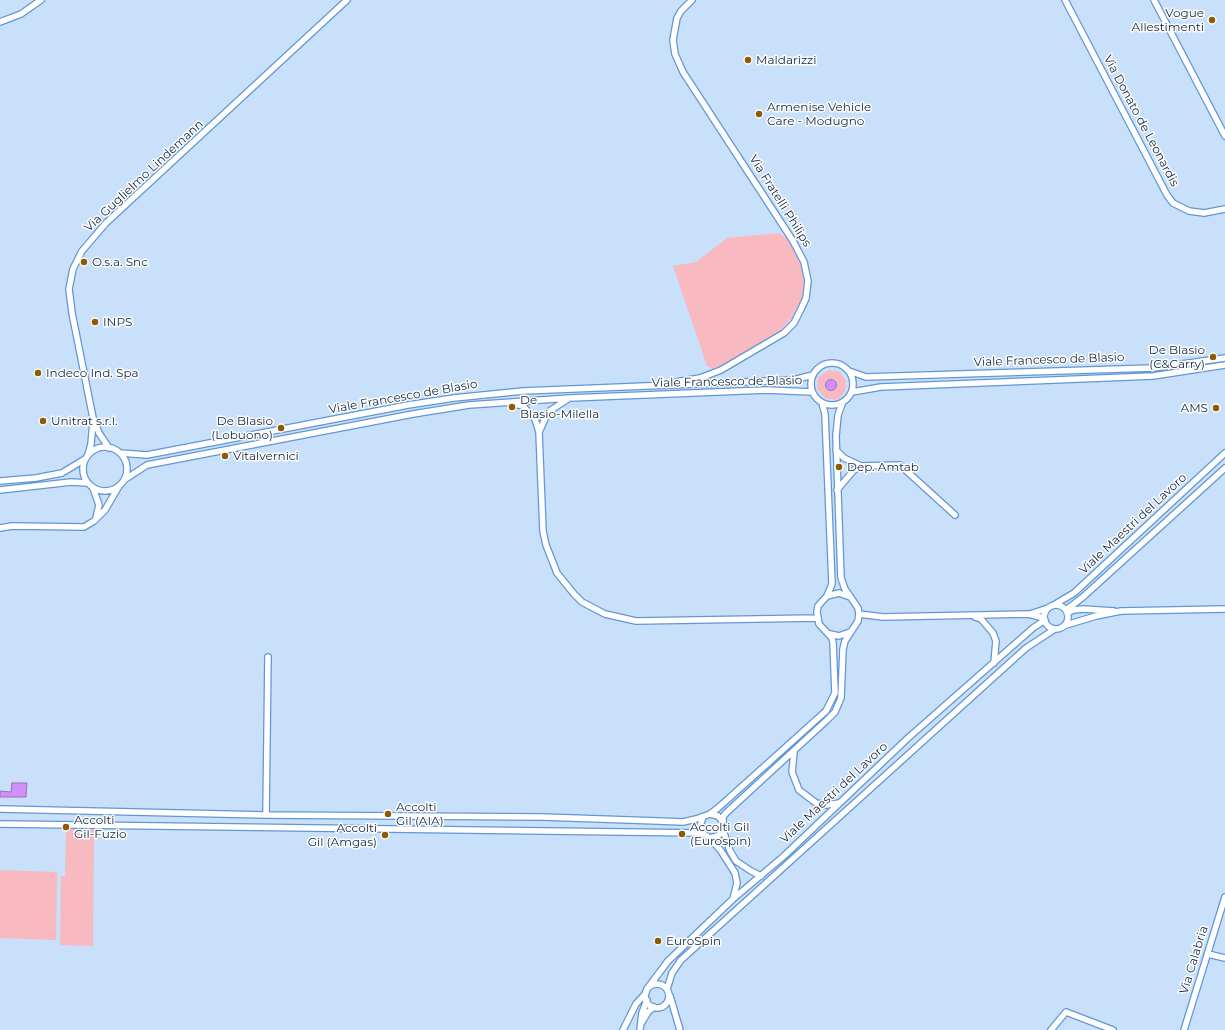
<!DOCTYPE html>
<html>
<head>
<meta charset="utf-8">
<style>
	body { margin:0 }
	canvas { display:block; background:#c9e0fa }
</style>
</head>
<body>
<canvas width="1225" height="1030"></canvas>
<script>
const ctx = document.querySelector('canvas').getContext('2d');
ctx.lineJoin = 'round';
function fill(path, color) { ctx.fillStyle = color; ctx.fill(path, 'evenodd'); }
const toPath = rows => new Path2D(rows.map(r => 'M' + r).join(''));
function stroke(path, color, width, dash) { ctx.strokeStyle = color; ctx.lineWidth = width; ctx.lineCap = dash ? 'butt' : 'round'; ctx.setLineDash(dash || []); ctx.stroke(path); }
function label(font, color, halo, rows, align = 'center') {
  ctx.font = font + ' Montserrat,sans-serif'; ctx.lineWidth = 3; ctx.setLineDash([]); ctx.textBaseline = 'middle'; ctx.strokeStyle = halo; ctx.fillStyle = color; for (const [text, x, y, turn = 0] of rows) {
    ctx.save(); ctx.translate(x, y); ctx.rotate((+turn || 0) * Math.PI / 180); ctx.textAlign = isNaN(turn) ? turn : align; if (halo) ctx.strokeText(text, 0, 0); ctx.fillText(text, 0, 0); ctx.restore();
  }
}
const green = toPath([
	[779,233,791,242,799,257,804,282,802,297,793,316,781,330,732,361,718,369,713,369,707,366,673,266,696,262,727,238],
	[829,370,840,372,846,381,845,392,840,398,834,400,825,398,817,389,818,377],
	[831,379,835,380,836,387,834,390,828,389,826,385,828,380],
	[66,828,94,829,93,946,60,945,61,876,65,876],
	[0,870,57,872,56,940,0,938]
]);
const water = toPath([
	'825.5 385a5.5 5.5 0 1 1 11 0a5.5 5.5 0 1 1-11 0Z',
	[12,783,27,783,26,797,0,797,0,791,11,792,12,783]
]);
const minor = toPath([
	[1065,0,1167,195,1173,203,1189,211,1204,213,1225,209],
	[1154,0,1225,136],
	[0,22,21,14,41,0],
	'811 384a21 21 0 1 1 42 0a21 21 0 1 1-42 0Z',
	[849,371,866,377,1153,368,1225,358],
	[676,382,700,378,721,370,784,333,794,323,801,309,806,298,808,281,804,262,793,241,683,72,675,54,673,40,677,18,681,11,692,0],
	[852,392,881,387,1153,376,1225,365],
	[510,403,523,406,535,419,539,432,543,531,546,545,557,573,574,594,582,602,605,614,636,621,817,618],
	[822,403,825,414,832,584,827,596],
	[539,432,548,412,568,399],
	'83 469a22 22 0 1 1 44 0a22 22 0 1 1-44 0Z',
	[109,448,99,433,93,418,72,313,69,289,73,269,82,251,106,223,347,0],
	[836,450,844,458,861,466,900,465,955,515],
	[120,453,147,455,408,405,454,398,523,391,793,380,813,375],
	[88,455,91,444,93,422],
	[124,480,147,465,413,414,469,405,570,398,766,390,812,392],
	[0,481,36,478,62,473,85,459],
	[93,488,99,505,96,518],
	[0,490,71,482,88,483],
	[837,490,854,470,861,466],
	[0,528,12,526,84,527,94,521,105,510,119,486],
	'1044 617a12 12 0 1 1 24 0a12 12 0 1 1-24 0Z',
	[1052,606,1074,593,1225,453],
	[1066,610,1083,597,1225,468],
	[1068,613,1073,610,1083,609,1114,611],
	[859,614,883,617,1028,614,1044,618],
	[1030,614,1048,608],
	[975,617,981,619,993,633,996,641,994,663],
	[1066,625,1096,616,1121,611,1225,609],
	[830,634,839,636,850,632],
	[794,752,792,772,799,790,816,803,826,805,839,803],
	[0,809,266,815,542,817,658,821,683,822,696,819,710,814,718,808,826,711,835,693,833,643,832,638,819,624,817,612,818,606,827,596,839,593,850,597],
	[710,814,718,816,723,822],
	[266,815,268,657],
	[703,817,700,826,702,833,710,838,718,836,723,830,723,817,726,813,827,720,835,712,841,698,843,649,845,641,858,621,859,614,858,608,845,589,841,578,836,436,838,415,842,404],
	[0,824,702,833],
	[723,830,730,851,736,861,751,871,761,876],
	[710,838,721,851,735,873,737,883,733,899],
	[1208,954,1225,958],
	'645 996a12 12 0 1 1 24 0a12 12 0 1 1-24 0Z',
	[647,989,668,961,733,899,784,856,908,738,1033,628,1045,620],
	[667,989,672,973,681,960,1026,648,1055,629],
	[670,996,680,1030],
	[642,1022,648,1012,654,1007],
	[623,1030,636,1004,646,993],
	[640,1030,642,1013,647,1000],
	[1051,1030,1066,1012,1113,1030],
	[1184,1030,1225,897]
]);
const markers = [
	[1212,20,4,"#8d5b06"],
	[748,60,4,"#8d5b06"],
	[759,114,4,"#8d5b06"],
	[84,262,4,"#8d5b06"],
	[95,322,4,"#8d5b06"],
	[1213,357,4,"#8d5b06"],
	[38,373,4,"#8d5b06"],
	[512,407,4,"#8d5b06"],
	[1216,408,4,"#8d5b06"],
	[43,421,4,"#8d5b06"],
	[281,428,4,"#8d5b06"],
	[225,456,4,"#8d5b06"],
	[839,467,4,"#8d5b06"],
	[388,814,4,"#8d5b06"],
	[66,827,4,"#8d5b06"],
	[682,834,4,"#8d5b06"],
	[385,835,4,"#8d5b06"],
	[658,941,4,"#8d5b06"]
];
const poiNames = [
	["Vogue",1204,13,"right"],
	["Allestimenti",1204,27,"right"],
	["Maldarizzi",756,60],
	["Armenise Vehicle",767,107],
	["Care - Modugno",767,121],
	["O.s.a. Snc",92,262],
	["INPS",103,322],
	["De Blasio",1205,350,"right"],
	["(C&Carry)",1205,364,"right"],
	["Indeco Ind. Spa",46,373],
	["De",520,400],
	["Blasio-Milella",520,414],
	["AMS",1208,408,"right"],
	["Unitrat s.r.l.",51,421],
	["De Blasio",273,421,"right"],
	["(Lobuono)",273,435,"right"],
	["Vitalvernici",233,456],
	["Dep. Amtab",847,467],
	["Accolti",396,807],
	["Gil (AIA)",396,821],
	["Accolti",74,820],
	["Gil-Fuzio",74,834],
	["Accolti Gil",690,827],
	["(Eurospin)",690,841],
	["Accolti",377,828,"right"],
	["Gil (Amgas)",377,842,"right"],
	["EuroSpin",666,941]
];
const streetNames = [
	["Via Donato de Leonardis",1141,121,62],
	["Via Guglielmo Lindemann",144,176,-43],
	["Via Fratelli Philips",780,201,58],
	["Viale Francesco de Blasio",1049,360,-2],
	["Viale Francesco de Blasio",727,382,-1],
	["Viale Francesco de Blasio",403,397,-10],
	["Viale Maestri del Lavoro",1133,524,-43],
	["Viale Maestri del Lavoro",834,793,-43],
	["Via Calabria",1194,960,-73]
];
fill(green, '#f8b9c0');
fill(water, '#d18ff8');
stroke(water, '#9770c1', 1);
stroke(minor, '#6197d4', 8);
stroke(minor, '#fff', 5.5);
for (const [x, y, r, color] of markers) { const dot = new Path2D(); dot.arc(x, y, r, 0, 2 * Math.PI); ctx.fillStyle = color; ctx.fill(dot); stroke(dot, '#fefefe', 1.5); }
label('12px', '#112740', '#fefefe', poiNames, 'left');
label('12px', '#112740', '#fefefe', streetNames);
</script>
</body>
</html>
